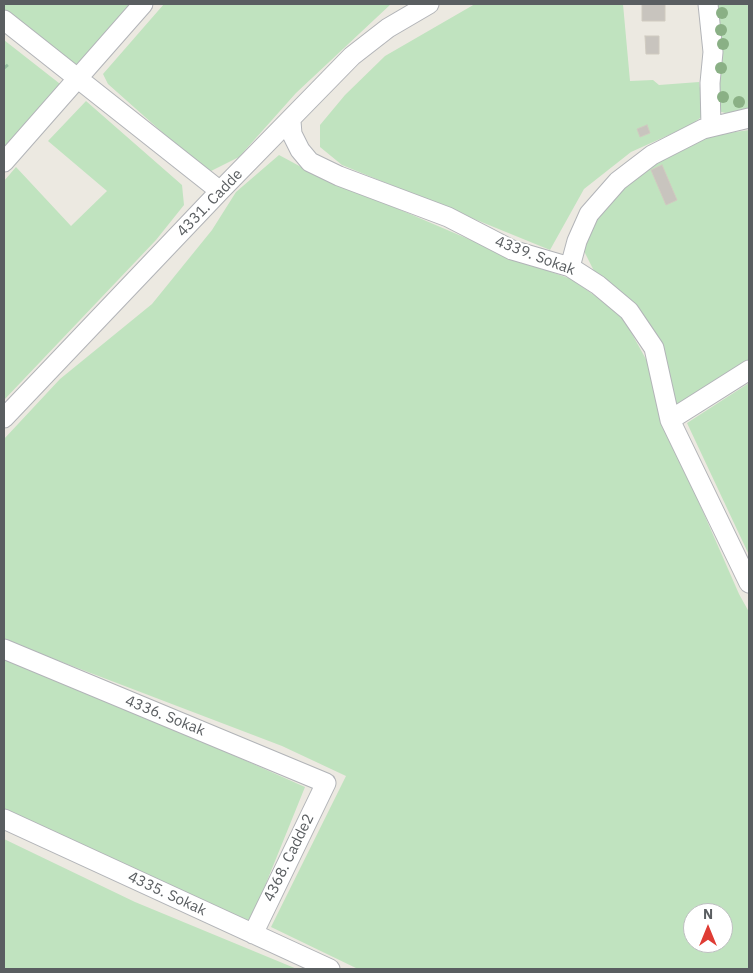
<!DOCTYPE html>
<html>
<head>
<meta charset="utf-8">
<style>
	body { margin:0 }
	#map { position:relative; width:753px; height:973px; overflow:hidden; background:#ece9e1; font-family:"IBM Plex Sans",sans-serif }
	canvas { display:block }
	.frame { position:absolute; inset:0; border:5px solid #5a5e61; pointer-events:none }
	.north { position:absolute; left:683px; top:903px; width:50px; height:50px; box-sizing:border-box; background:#fff; border:1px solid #bdbfc0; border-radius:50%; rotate:0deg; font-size:14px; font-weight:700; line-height:20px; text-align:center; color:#5a5e61 }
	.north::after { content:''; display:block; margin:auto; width:18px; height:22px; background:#df3c34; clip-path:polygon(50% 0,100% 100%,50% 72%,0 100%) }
</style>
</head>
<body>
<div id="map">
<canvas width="753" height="973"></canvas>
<div class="frame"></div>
<div class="north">N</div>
</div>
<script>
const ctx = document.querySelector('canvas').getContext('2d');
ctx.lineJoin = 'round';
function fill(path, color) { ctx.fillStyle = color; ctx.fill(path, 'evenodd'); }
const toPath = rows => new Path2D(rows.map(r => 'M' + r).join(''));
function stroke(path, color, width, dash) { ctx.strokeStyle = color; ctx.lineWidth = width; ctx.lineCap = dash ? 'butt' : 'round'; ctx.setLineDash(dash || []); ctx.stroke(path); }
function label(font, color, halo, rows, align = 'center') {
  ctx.font = font + ' "IBM Plex Sans",sans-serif'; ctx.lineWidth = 4; ctx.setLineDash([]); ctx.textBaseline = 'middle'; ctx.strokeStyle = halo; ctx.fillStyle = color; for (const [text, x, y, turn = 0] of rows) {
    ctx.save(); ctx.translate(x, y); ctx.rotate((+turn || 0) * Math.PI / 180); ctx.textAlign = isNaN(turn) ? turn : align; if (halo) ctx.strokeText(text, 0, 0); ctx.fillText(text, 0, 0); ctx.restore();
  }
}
const green = toPath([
	[4,4,138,4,76,70,4,10],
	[164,4,391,4,296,93,239,157,211,171,190,157,108,84,103,74],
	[475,4,623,4,630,81,653,80,659,85,699,82,704,115,691,125,631,152,584,189,550,250,342,165,320,147,320,125,345,95,385,56],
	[716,4,749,4,749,113,729,114,718,111],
	[4,40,64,87,4,148],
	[86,101,182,185,184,205,156,240,4,400,4,181,16,167,71,226,107,191,48,141],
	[749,130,749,364,676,409,666,375,594,271,584,251,591,225,631,177,672,150,714,135],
	[279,155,305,169,515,259,571,279,621,314,647,361,676,450,739,594,749,612,749,969,358,969,271,927,346,776,282,746,4,640,4,439,60,379,152,304,212,230,236,192],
	[693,913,723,913,723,943,693,943],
	[749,383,749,555,687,423],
	[8,655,305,787,250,923,4,810,4,661],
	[4,839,135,902,297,969,4,969]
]);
const building = toPath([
	[642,4,665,4,665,21,642,21,642,4],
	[645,36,659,36,659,54,646,54,645,36],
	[647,125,650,133,640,137,637,129,647,125],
	[662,165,677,200,666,205,651,170,662,165]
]);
const path = toPath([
	[4,68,9,64]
]);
const street = toPath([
	[708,4,713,52,710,83,711,127],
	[4,20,220,191],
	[291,121,292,134,300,150,310,162,339,176,448,217,512,250,570,267,598,285,629,311,654,348,670,420,749,583],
	[4,162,143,4],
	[570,267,577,241,589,214,618,181,652,155,703,129,749,118],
	[4,418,220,191,352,56,388,28,429,4],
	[670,420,749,370],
	[4,649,326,783,253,934],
	[4,819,330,969]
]);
const trees = [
	[722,13],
	[721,30],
	[723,44],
	[721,68],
	[723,97],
	[739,102]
];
const streetNames = [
	["4331. Cadde",210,203,-46],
	["4339. Sokak",535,256,21],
	["4336. Sokak",165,716,22],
	["4368. Cadde2",289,858,-64],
	["4335. Sokak",167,894,25]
];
fill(green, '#c0e3bf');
fill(building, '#c8c4be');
stroke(building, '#d0cbc0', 1);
stroke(street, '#b2b4b8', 21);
stroke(path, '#99c3a3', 3, [5, 2.5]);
stroke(street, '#fff', 19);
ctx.fillStyle = '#8ab085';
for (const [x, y] of trees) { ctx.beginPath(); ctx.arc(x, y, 6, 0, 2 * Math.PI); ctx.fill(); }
label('15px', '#5a5e61', '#fff', streetNames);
</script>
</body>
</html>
